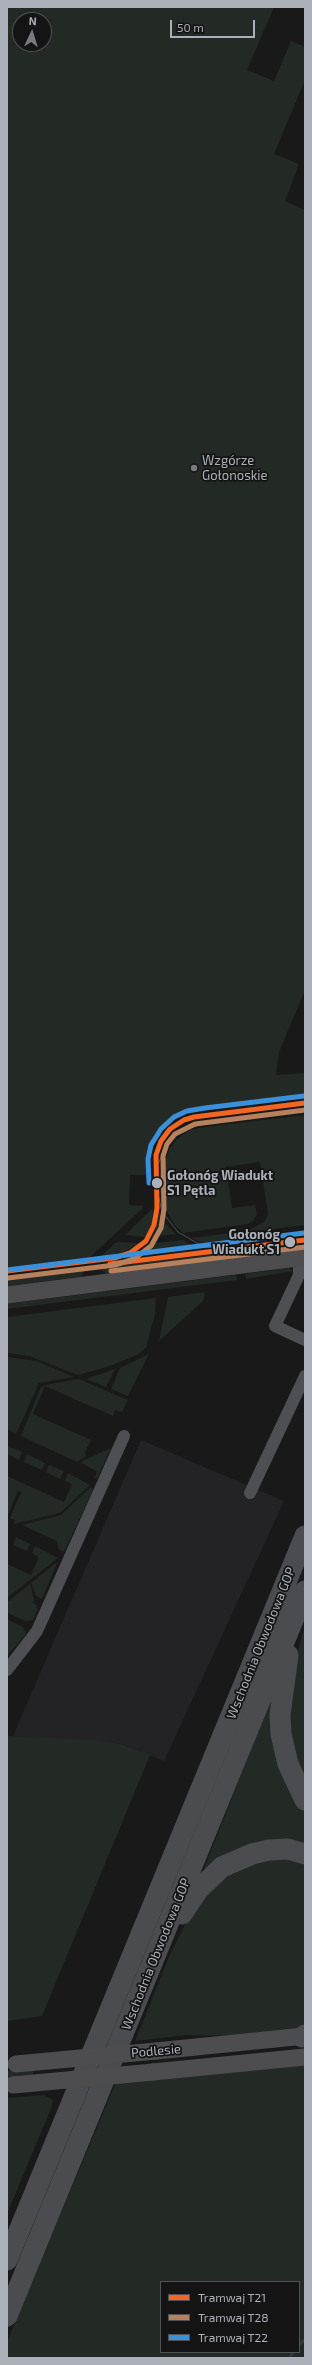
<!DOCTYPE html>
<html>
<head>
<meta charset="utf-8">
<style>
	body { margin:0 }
	#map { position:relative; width:312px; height:2365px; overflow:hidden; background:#19191a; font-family:"Exo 2",sans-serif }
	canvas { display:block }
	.frame { position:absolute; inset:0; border:8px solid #acb0b9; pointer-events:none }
	.legend { position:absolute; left:160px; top:2281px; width:140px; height:72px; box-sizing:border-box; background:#141415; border:1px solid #515257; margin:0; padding:5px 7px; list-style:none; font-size:12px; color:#acb0b9 }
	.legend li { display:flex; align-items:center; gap:8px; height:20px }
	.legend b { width:20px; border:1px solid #515257 }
	.north { position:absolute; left:12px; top:12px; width:40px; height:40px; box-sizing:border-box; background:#141415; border:1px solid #515257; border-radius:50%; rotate:4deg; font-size:11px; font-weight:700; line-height:16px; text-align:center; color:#acb0b9 }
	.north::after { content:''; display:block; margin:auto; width:14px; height:18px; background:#797b81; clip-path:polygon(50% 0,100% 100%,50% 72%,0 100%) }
	.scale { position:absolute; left:170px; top:20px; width:85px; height:18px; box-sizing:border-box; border:2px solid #acb0b9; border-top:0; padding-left:5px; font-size:12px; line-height:14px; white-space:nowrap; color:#acb0b9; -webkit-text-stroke:3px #141415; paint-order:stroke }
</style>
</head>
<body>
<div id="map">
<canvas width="312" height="2365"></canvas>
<div class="frame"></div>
<ul class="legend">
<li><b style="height:5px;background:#f26522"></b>Tramwaj T21</li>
<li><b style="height:5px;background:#b6815c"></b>Tramwaj T28</li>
<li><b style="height:5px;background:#3a90db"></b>Tramwaj T22</li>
</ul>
<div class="north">N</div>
<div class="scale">50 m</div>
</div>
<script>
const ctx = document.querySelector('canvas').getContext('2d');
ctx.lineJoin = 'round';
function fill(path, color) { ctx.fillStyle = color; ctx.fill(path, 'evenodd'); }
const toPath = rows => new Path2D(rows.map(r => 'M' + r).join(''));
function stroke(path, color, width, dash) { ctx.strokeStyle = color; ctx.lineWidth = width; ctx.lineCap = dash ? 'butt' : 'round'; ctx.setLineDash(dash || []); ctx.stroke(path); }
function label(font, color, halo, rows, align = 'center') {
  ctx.font = font + ' "Exo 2",sans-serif'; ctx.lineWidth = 3.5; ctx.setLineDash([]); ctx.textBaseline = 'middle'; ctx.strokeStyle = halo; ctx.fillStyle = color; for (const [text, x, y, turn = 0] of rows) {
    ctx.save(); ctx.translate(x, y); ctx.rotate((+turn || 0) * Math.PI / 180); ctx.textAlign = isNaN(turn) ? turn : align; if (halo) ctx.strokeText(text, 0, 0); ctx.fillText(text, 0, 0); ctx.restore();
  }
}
const built = toPath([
	[141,1440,284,1501,164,1761,121,1744,13,1736]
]);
const green = toPath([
	[7,7,274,7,247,70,274,81,291,41,305,47,305,80,274,154,299,164,285,201,305,210,305,990,279,1052,276,1075,305,1073,305,1094,203,1107,175,1116,160,1127,154,1135,148,1154,147,1175,130,1175,129,1205,143,1206,142,1209,90,1257,7,1268],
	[20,20,44,20,44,44,20,44],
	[305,1115,305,1225,232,1234,232,1240,206,1244,191,1238,247,1231,265,1221,268,1214,260,1162,225,1167,226,1173,245,1171,249,1174,249,1176,228,1179,232,1208,255,1205,257,1214,253,1221,248,1224,183,1233,175,1226,161,1201,159,1177,170,1148,177,1139,190,1130,205,1127],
	[153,1208,152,1223,145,1237,125,1235],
	[159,1212,166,1224,176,1234,152,1237,157,1226],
	[183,1240,191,1245,138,1252,147,1244],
	[115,1243,119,1242,139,1243,126,1251,101,1257],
	[234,1252,234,1257,107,1274,98,1268],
	[289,1268,293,1271,246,1279,245,1274],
	[86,1269,80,1277,7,1286,7,1280],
	[236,1275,237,1280,7,1309,7,1304],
	[205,1292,203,1301,159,1341,168,1297],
	[156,1298,155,1314,146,1348,137,1355,107,1367,78,1375,29,1356,7,1353,7,1317],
	[149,1354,128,1396,111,1389,120,1368],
	[7,1357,37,1361,74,1377,39,1383,16,1434,7,1429],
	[115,1369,106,1387,86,1379],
	[79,1379,128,1400,122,1412,115,1410,113,1416,45,1386,33,1414,91,1440,85,1452,86,1456,77,1462,21,1436,41,1387,50,1384],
	[8,1446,22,1452,19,1460,7,1454],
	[111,1448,97,1478,95,1478,97,1471,81,1463,82,1461],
	[27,1454,45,1463,42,1470,24,1462],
	[49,1465,64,1471,60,1479,46,1472],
	[68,1473,90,1485,60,1513,13,1524,15,1520,10,1518,21,1492,18,1491,7,1517,7,1476,64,1502,72,1484,65,1481],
	[91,1487,93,1490,64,1552,59,1550,57,1541,22,1525,61,1515],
	[16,1537,30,1544,27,1551,13,1545],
	[35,1546,58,1558,7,1598,7,1564,31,1575,39,1557,32,1553],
	[58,1561,42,1599,36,1596,31,1583],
	[30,1584,34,1599,33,1603,37,1605,36,1608,38,1609,33,1620,26,1621,7,1613,7,1602],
	[7,1619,23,1627,26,1634,7,1656],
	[305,1626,305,1788,287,1732,293,1667],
	[275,1689,305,1808,305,1848,205,1871,205,1866],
	[7,1736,93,1740,121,1744,150,1755,42,2016,7,2021],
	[268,1856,305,1861,305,2028,235,2036,186,2035,135,2041,168,1959,195,1904,212,1883],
	[305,2064,305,2358,7,2358,7,2342,116,2082],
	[161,2282,299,2282,299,2352,161,2352],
	[30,2069,33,2071,33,2075,7,2080,7,2071],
	[44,2095,53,2100,52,2106,7,2214,7,2098]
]);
const stream = toPath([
	[299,2344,305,2340],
	[290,2358,293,2352]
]);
const street = toPath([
	[299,1258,299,1275,275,1326,305,1340],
	[250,1493,305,1376],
	[7,1670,37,1631,124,1436]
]);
const secondary = toPath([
	[7,1295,305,1257],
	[156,2051,305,2036],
	[153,2072,305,2057]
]);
const highway = toPath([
	[288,1655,280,1715,281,1734,288,1764,305,1800],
	[182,1914,198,1890,222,1867,252,1854,269,1850,288,1849,305,1854],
	[302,2037,305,2035],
	[7,2260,305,1536],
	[7,2316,305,1591]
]);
const tram = toPath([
	[156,1181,157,1167,164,1150,175,1136,185,1129,204,1124,305,1111],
	[156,1184,162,1212,178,1232,204,1247,230,1249]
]);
const secondaryBridge = toPath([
	[16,2064,156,2051],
	[13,2085,153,2072]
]);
const tram1 = toPath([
	[110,1264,305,1240],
	[7,1271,114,1258,130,1253,146,1241,154,1225,157,1208,156,1155,161,1141,170,1129,184,1120,194,1117,305,1103]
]);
const tram2 = toPath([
	[111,1271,305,1247],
	[8,1278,115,1265,134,1259,151,1246,161,1228,164,1209,163,1156,167,1144,175,1134,195,1124,305,1110]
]);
const tram3 = toPath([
	[149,1183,148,1159,151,1145,161,1129,174,1117,187,1111,205,1108,304,1096],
	[7,1270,304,1233]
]);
const markers = [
	[194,468,4,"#797b81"],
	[157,1183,6,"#acb0b9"],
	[290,1242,6,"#acb0b9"]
];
const poiNames = [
	["Wzgórze",202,461],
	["Gołonoskie",202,476]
];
const stopNames = [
	["Gołonóg Wiadukt",167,1176],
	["S1 Pętla",167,1191],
	["Gołonóg",280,1235,"right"],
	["Wiadukt S1",280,1250,"right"]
];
const streetNames = [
	["Wschodnia Obwodowa GOP",261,1643,-68],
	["Wschodnia Obwodowa GOP",156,1954,-68],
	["Podlesie",156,2051,-5]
];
fill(built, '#232325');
fill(green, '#232924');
stroke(stream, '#31393f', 3.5);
stroke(street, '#4e4f52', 12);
stroke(secondary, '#4d4d50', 17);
stroke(highway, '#4b4c4f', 21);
stroke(tram, '#4f5053', 1);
stroke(secondaryBridge, '#4d4d50', 17);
stroke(tram1, '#f26522', 5);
stroke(tram2, '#b6815c', 5);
stroke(tram3, '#3a90db', 5);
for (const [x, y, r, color] of markers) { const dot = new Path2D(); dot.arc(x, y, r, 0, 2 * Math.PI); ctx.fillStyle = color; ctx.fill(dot); stroke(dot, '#141415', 1.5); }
label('13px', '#acb0b9', '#141415', poiNames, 'left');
label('bold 13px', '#acb0b9', '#141415', stopNames, 'left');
label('13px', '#acb0b9', '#141415', streetNames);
</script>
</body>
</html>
